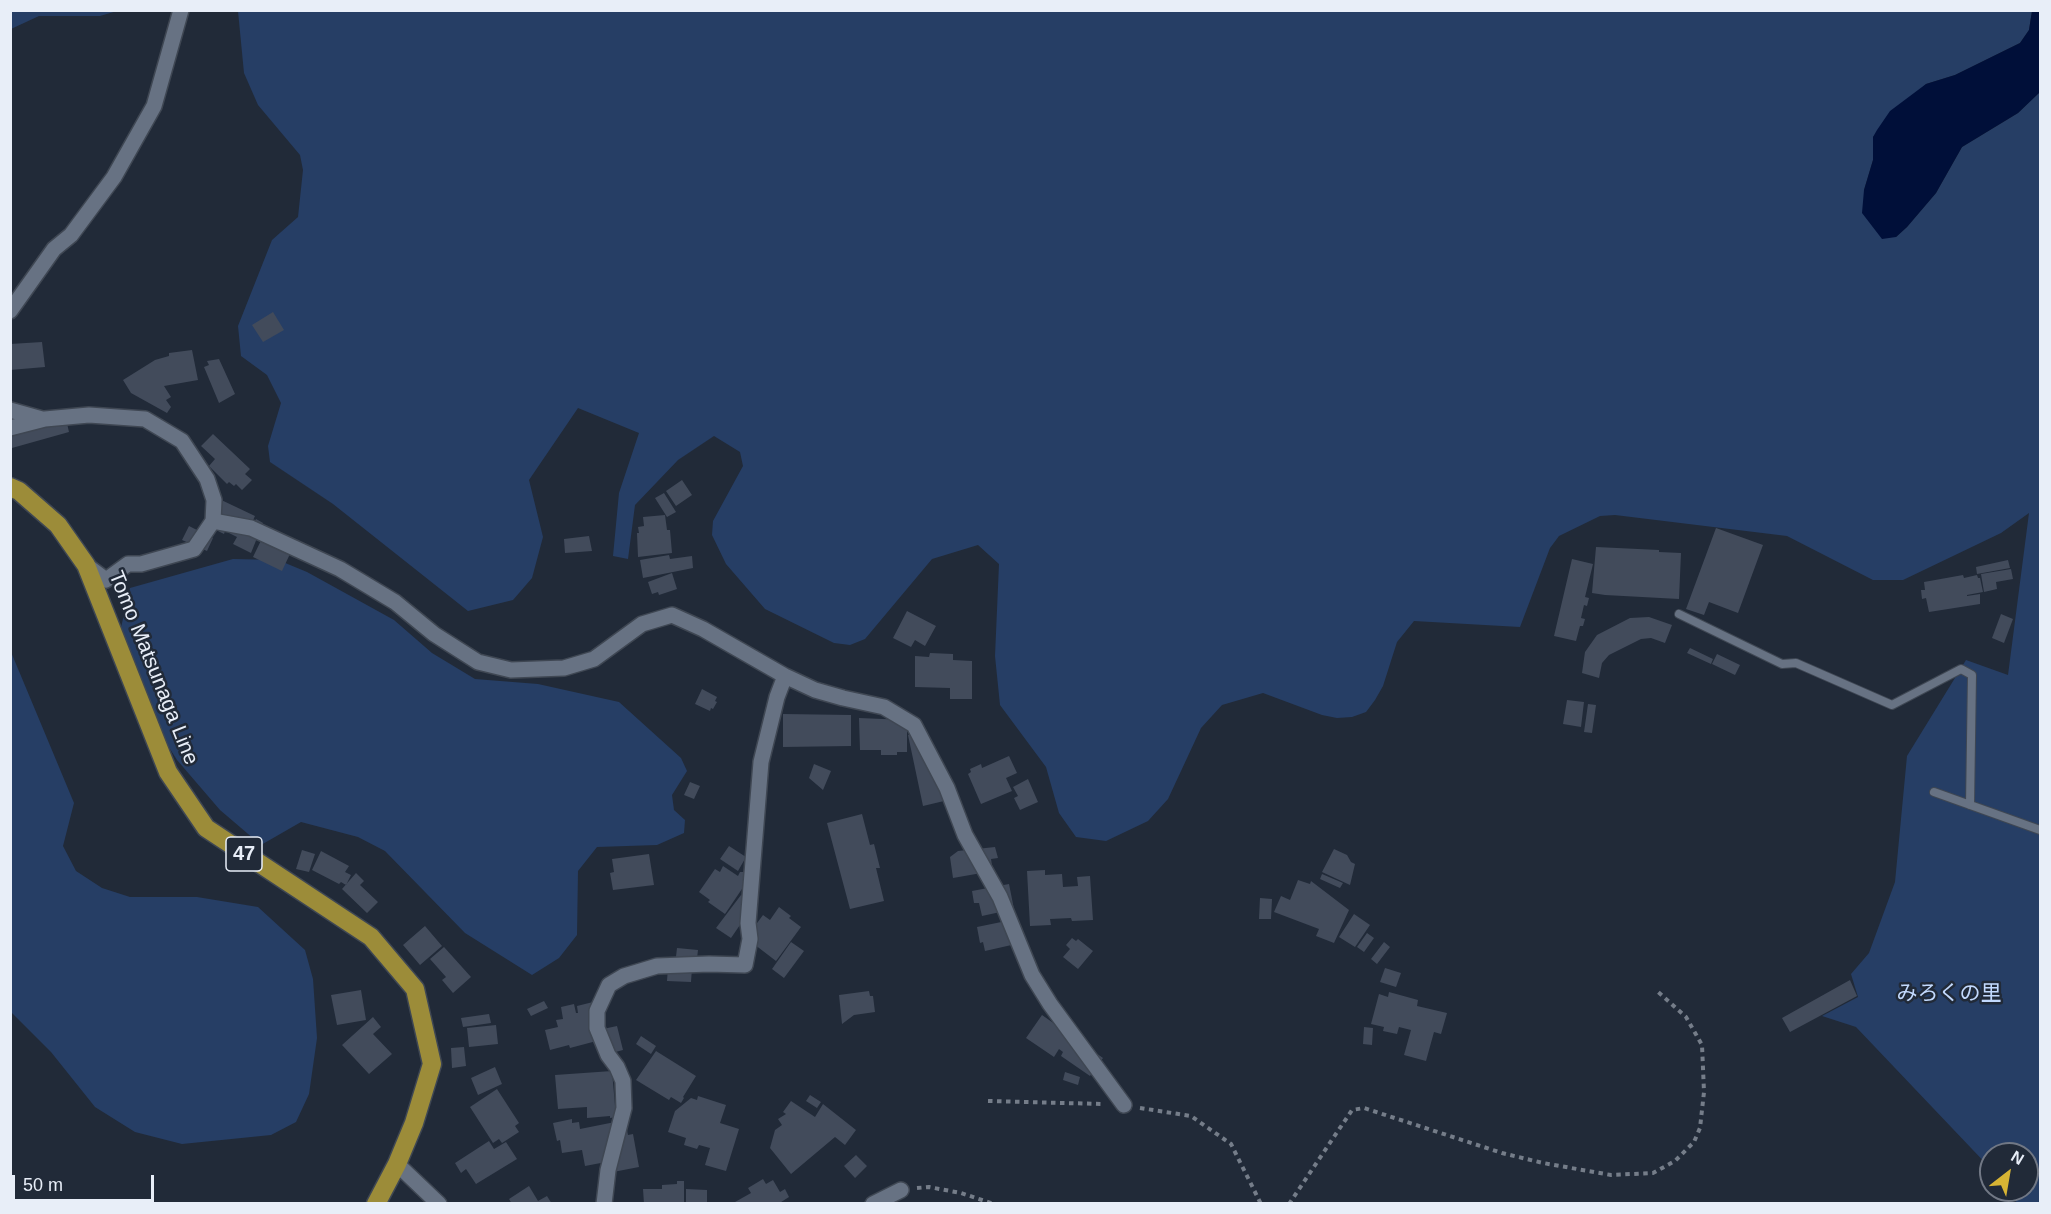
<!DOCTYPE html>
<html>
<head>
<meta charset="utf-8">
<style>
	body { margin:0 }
	#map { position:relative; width:2051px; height:1214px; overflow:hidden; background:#212a38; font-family:Arial,sans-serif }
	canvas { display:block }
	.frame { position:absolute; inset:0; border:12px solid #e8eef8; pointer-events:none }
	.north { position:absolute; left:1979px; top:1142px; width:60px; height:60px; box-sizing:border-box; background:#212a38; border:2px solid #717885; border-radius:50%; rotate:31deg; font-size:16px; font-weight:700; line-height:24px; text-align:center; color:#e8eef8 }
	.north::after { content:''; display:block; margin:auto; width:21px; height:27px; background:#d7b434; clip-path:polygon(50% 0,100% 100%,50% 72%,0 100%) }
	.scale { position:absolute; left:12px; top:1175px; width:142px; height:27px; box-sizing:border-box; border:3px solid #e8eef8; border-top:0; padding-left:8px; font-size:18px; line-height:21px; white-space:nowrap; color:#e8eef8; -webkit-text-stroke:4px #212a38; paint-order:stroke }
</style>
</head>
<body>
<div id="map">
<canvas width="2051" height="1214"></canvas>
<div class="frame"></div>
<div class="north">N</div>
<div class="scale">50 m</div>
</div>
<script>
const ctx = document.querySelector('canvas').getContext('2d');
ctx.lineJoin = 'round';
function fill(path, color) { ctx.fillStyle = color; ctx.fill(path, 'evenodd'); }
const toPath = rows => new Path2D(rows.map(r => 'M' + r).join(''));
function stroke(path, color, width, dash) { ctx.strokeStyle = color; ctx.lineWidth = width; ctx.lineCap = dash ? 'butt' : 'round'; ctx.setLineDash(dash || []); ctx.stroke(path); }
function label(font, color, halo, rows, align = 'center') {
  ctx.font = font + ' Arial,"Noto Sans JP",sans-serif'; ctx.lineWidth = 5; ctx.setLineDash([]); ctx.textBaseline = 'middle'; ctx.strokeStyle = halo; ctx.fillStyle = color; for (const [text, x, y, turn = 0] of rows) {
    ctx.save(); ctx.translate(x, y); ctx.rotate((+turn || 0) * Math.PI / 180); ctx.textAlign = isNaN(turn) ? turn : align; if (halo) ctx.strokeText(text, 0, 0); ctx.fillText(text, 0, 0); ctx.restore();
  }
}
const green = toPath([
	[11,10,117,10,117,11,100,16,39,16,11,29],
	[238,11,2032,11,2029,30,2020,43,1955,75,1926,84,1873,137,1873,160,1864,190,1896,237,1907,227,1936,193,1962,147,2018,113,2040,92,2040,1203,2017,1203,2009,1190,2027,1190,2027,1154,1991,1154,1991,1169,1856,1027,1822,1016,1858,997,1851,974,1869,953,1895,882,1907,756,1966,660,2008,675,2029,513,2001,533,1903,580,1873,580,1787,536,1615,515,1600,516,1559,536,1550,548,1520,627,1414,621,1397,642,1383,686,1375,700,1366,712,1352,717,1337,718,1322,715,1263,693,1222,705,1201,728,1168,799,1148,821,1106,841,1076,837,1059,813,1046,767,1000,705,995,656,999,564,978,545,932,559,865,639,850,645,834,643,765,609,726,564,712,535,713,521,743,466,740,452,714,436,678,460,635,505,628,559,613,556,619,493,639,433,578,408,529,480,543,537,532,578,513,600,468,611,333,504,270,462,268,446,281,403,267,375,241,356,238,326,272,240,298,217,303,170,300,155,258,105,244,73],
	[233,559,278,560,307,572,394,620,432,653,475,679,538,684,619,702,681,758,687,771,672,795,674,810,685,820,684,833,657,845,597,847,578,871,577,935,559,958,532,975,465,933,385,851,358,837,301,822,261,845,220,810,177,760,160,733,120,632,130,588],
	[11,652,74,803,63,846,76,871,102,888,130,897,197,897,258,907,305,950,313,979,317,1038,309,1094,296,1122,271,1135,182,1144,135,1132,95,1107,51,1052,11,1012]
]);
const water = toPath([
	[2032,11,2040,11,2040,92,2018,113,1962,147,1936,193,1907,227,1896,237,1882,239,1862,213,1864,190,1873,160,1873,137,1877,130,1890,111,1926,84,1955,75,2020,43,2029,30]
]);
const building = toPath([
	[273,312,284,330,263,342,252,325],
	[42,342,45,367,10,370,10,344],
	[192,350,198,380,164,386,171,397,166,400,171,407,167,413,131,393,123,380,155,360,169,356,169,353],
	[219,359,235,394,219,403,204,367,209,365,207,361],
	[66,419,69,432,12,448,10,431],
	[213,434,250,469,245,474,252,480,242,490,236,484,234,486,229,482,227,484,209,466,215,459,201,446],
	[682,480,692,495,676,506,666,491],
	[664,493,676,512,667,517,655,498],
	[215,497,255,516,248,531,250,532,256,519,263,523,251,553,233,544,237,537,225,531,224,534,216,530],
	[665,515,667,530,670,530,672,553,638,557,637,533,639,533,638,527,644,526,643,517],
	[189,526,213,538,207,551,182,540],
	[267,528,296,541,282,571,253,557],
	[1716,528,1763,545,1738,613,1709,602,1704,615,1686,609],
	[589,536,592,551,565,553,564,539],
	[1596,547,1659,550,1659,552,1681,553,1679,599,1605,595,1592,593],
	[669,555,670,559,692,556,693,568,643,578,640,560],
	[1572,559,1593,564,1585,597,1589,598,1587,606,1584,605,1581,618,1585,619,1583,626,1580,626,1576,641,1554,636],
	[2008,560,2010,568,1977,574,1976,567],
	[2011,569,2013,579,1996,582,1997,589,1984,592,1981,574],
	[672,573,677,589,659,595,658,592,652,594,648,582],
	[1963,575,1964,578,1977,575,1978,578,1980,578,1983,592,1967,595,1967,596,1980,594,1980,604,1929,612,1926,598,1922,599,1921,590,1925,590,1924,582],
	[907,611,936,626,925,646,915,640,911,647,893,638],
	[2001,614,2013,619,2004,643,1992,638],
	[1649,617,1672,625,1665,643,1651,638,1641,639,1609,655,1602,663,1599,678,1582,673,1585,652,1597,635,1630,618],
	[1690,648,1713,659,1711,664,1687,653],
	[930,653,953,654,953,660,972,661,972,699,950,699,950,688,915,687,915,656,929,657],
	[1717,654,1740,665,1735,675,1712,664],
	[702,689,717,697,715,701,717,702,713,709,711,708,710,711,695,704],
	[1567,700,1584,702,1581,727,1563,724],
	[1588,704,1596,705,1592,733,1584,732],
	[783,714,851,715,851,746,783,747],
	[859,718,907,720,907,752,897,752,897,755,881,755,881,750,860,750],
	[925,728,928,744,936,764,944,801,923,806,908,735],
	[1009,756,1017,773,1006,778,1012,791,981,804,968,774,971,772,970,769,981,764,982,768],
	[814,764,831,771,823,790,809,778],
	[1028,779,1038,802,1020,810,1014,798,1018,796,1013,787],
	[690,782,700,786,694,799,684,795],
	[862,814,870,845,874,844,880,868,876,868,884,901,850,909,827,823],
	[729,846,746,857,738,871,720,859],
	[995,847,998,858,991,859,993,871,953,878,950,857,958,851],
	[1334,849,1347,855,1351,862,1355,864,1350,885,1322,872],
	[302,850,315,854,309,872,296,869],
	[321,851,349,866,345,872,351,875,346,885,341,882,339,884,312,870],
	[649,854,654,885,613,890,610,873,614,872,612,859],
	[723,866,738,876,740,872,746,872,746,883,725,914,708,902,710,900,699,892,715,869,720,872],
	[1045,870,1045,875,1062,874,1063,887,1078,886,1077,877,1090,876,1093,920,1072,921,1071,918,1050,919,1051,925,1030,926,1027,871],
	[356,873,364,881,360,885,378,902,367,913,342,889],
	[1322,874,1343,883,1340,888,1320,879],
	[1298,880,1310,884,1311,881,1349,910,1334,943,1316,936,1319,929,1274,912,1281,896,1290,900],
	[1009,884,1014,909,982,916,979,903,974,903,972,891],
	[741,895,749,900,751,909,731,938,716,928],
	[1260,898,1272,899,1271,919,1259,919],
	[779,907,791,916,789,918,801,927,776,961,746,938,763,915,770,920],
	[1354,914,1370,925,1355,947,1339,937],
	[1011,920,1016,944,985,951,983,942,980,943,977,927],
	[425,926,442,946,420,965,403,945],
	[1367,933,1374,938,1364,952,1357,947],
	[1072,938,1076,941,1078,939,1093,951,1078,969,1063,957,1070,949,1066,945],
	[791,942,804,951,784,978,772,969],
	[1384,942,1390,947,1377,964,1371,959],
	[444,947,471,977,453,993,442,980,446,977,430,959],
	[677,948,698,950,696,967,675,965],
	[668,967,692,968,691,982,667,981],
	[1385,968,1401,973,1396,987,1380,982],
	[1850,980,1857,996,1790,1032,1782,1018],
	[361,990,366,1020,337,1025,331,995],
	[869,991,870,996,873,996,875,1012,854,1015,842,1024,839,995],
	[1389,992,1418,1000,1417,1006,1447,1013,1441,1034,1434,1032,1426,1061,1404,1055,1411,1030,1399,1027,1397,1034,1383,1031,1384,1027,1371,1024,1379,994,1388,997],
	[544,1001,548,1008,531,1016,527,1009],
	[593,1002,603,1029,617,1026,623,1050,608,1054,604,1039,570,1048,569,1045,550,1050,545,1030,558,1027,556,1020,563,1019,561,1007,574,1004,576,1013,578,1013,577,1006],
	[489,1014,491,1023,463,1027,461,1018],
	[1042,1015,1103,1058,1090,1076,1061,1056,1063,1052,1059,1049,1054,1057,1026,1038],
	[373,1017,381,1027,373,1034,392,1054,369,1074,342,1045],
	[496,1025,498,1044,469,1047,467,1028],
	[1364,1027,1373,1028,1372,1045,1363,1044],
	[641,1036,656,1046,651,1054,636,1044],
	[464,1047,466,1066,452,1068,451,1048],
	[656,1051,696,1076,683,1097,684,1098,681,1103,671,1097,669,1100,636,1080],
	[495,1067,502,1084,478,1095,471,1078],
	[612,1071,616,1117,610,1118,610,1116,587,1118,587,1107,558,1109,555,1075],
	[1065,1072,1080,1077,1078,1085,1063,1080],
	[497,1089,519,1123,515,1126,519,1132,502,1143,499,1139,493,1143,470,1107],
	[810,1095,821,1102,817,1108,806,1101],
	[698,1096,726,1105,720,1123,739,1129,726,1171,705,1165,710,1148,699,1145,697,1149,684,1145,686,1138,668,1132,675,1111,691,1098,697,1100],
	[791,1101,815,1117,823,1104,856,1130,845,1145,835,1137,791,1174,770,1148,775,1130,782,1125,778,1119,786,1114,783,1112],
	[572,1119,572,1123,579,1122,580,1129,625,1120,628,1135,633,1134,639,1167,608,1173,606,1162,585,1166,582,1150,562,1153,560,1140,557,1141,553,1123],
	[489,1141,494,1149,506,1142,517,1159,476,1184,466,1169,461,1173,455,1163],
	[856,1155,867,1166,855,1178,844,1166],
	[763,1179,766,1184,773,1180,780,1192,785,1189,789,1197,778,1204,736,1204,735,1202,751,1193,748,1188],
	[677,1181,684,1181,684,1204,644,1204,643,1189,662,1189,662,1185,677,1184],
	[529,1186,538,1201,547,1196,552,1204,512,1204,509,1199],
	[686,1189,707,1190,707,1204,686,1204]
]);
const path = toPath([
	[988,1101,1102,1104],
	[1140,1108,1191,1116,1231,1144,1261,1204],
	[917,1188,929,1187,961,1193,994,1204],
	[1289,1204,1352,1110,1364,1108,1502,1153,1543,1163,1611,1175,1653,1173,1675,1161,1694,1142,1700,1128,1704,1092,1702,1045,1686,1017,1657,991]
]);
const service = toPath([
	[1679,614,1782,664,1796,663,1892,705,1961,669,1972,675,1970,805],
	[1934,792,2040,830]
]);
const minor = toPath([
	[10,311,54,249,71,235,114,177,154,106,181,10],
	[10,410,42,419],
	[10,428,45,419,89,415,145,419,182,441,207,479,214,500,213,521,194,549,141,564,128,564,106,580,86,565],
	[213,521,251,528,340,569,395,602,434,634,478,662,511,670,564,668,594,659,642,624,672,615,703,629,785,676,815,690,843,698,884,707,914,725,947,788,965,835,1000,897,1032,975,1050,1004,1124,1105],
	[397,1164,439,1204],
	[604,1204,608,1170,624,1108,623,1081,617,1067,608,1055,597,1028,597,1011,609,985,624,976,657,966,709,964,745,965,750,939,748,923,761,762,777,697,785,676],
	[873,1204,901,1190]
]);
const primary = toPath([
	[10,487,19,491,58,525,86,565,168,772,206,828,371,937,415,989,432,1064,414,1123,397,1164,376,1204]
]);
const shields = [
	[244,854,36]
];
const shieldNames = [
	["47",244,854]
];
const streetNames = [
	["Tomo Matsunaga Line",153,668,68]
];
const parkNames = [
	["みろくの里",1949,994]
];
fill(green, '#263e65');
fill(water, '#000f39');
fill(building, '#424b5b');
stroke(service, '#3f4753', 10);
stroke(minor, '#3f4753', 18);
stroke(primary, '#3f4753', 21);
stroke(path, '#757d89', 4, [4.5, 4.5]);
stroke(service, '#677283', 8);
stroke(minor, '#677283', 15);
stroke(primary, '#9c8c39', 18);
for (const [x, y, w] of shields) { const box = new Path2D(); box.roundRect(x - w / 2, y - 17, w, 34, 4.5); ctx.fillStyle = '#212a38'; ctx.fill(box); stroke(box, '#e8eef8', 1.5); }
label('bold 20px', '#e8eef8', null, shieldNames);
label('21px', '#e8eef8', '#212a38', streetNames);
label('21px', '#c2d9fd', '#212a38', parkNames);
</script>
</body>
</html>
